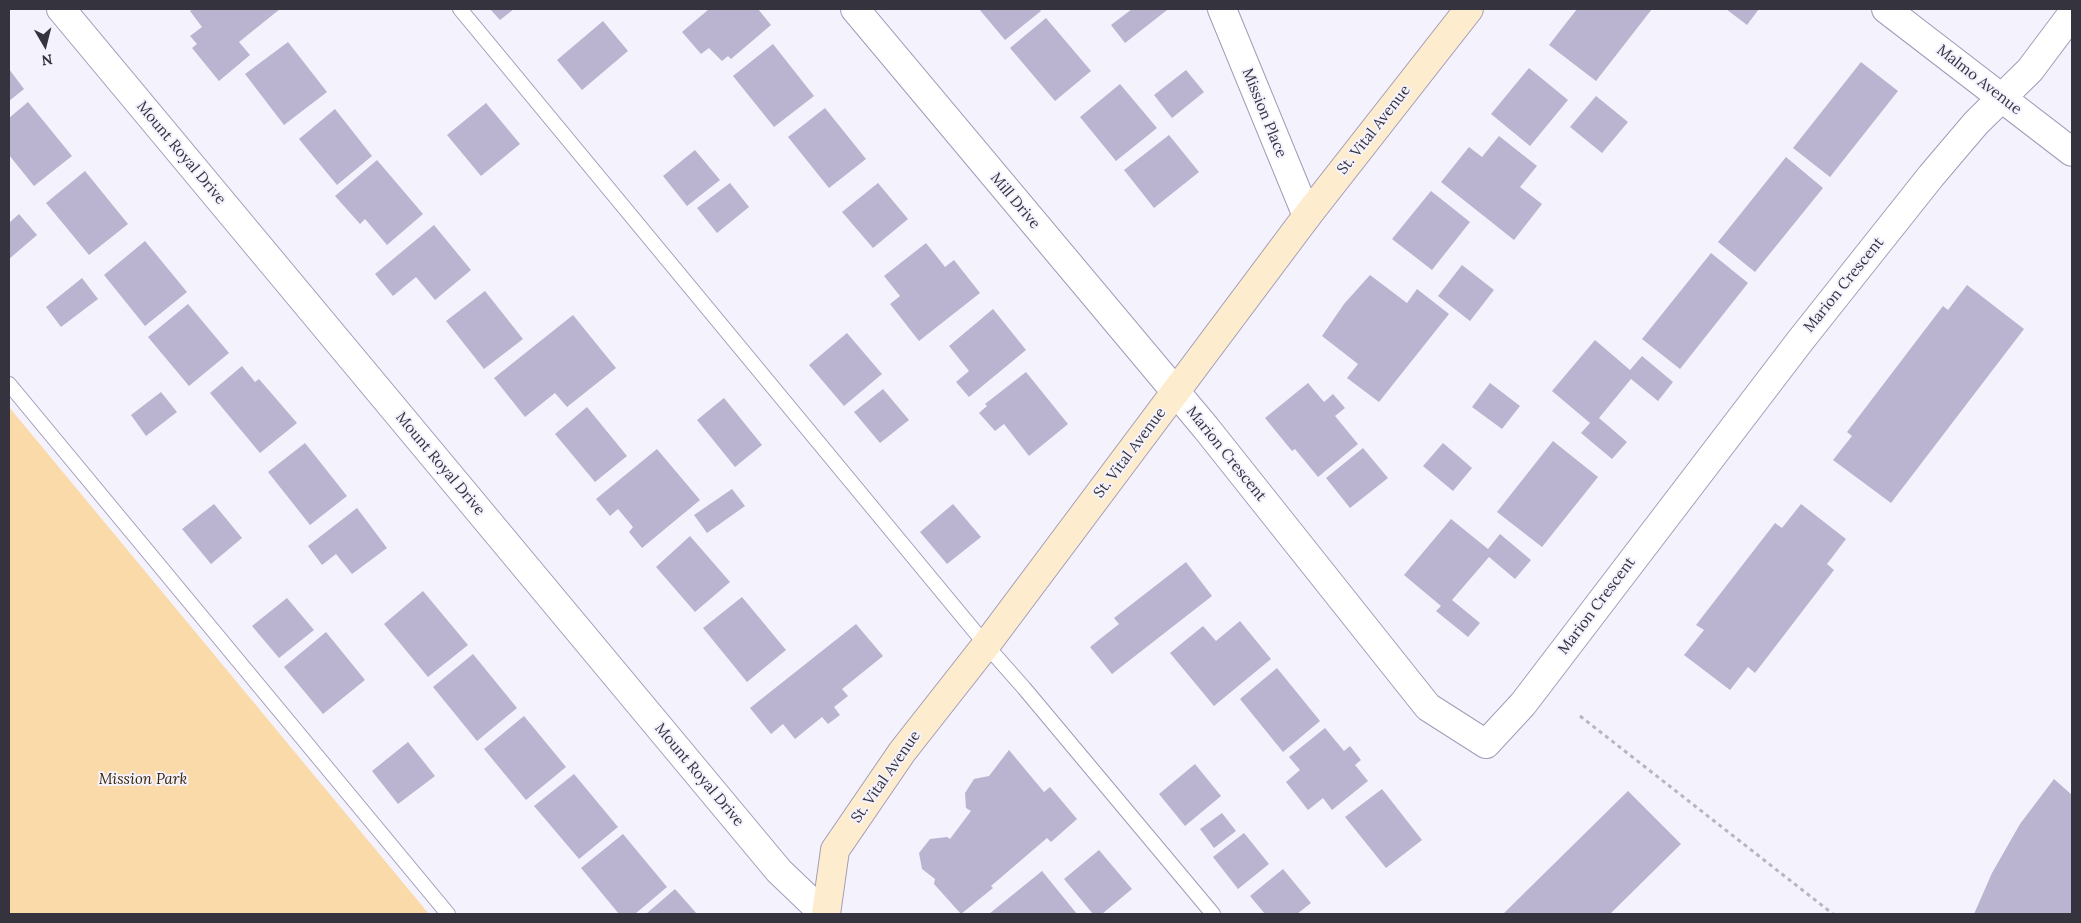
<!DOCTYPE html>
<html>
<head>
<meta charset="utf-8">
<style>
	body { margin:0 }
	#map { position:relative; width:2081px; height:923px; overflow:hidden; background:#f4f2fd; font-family:Lora,serif }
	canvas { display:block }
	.frame { position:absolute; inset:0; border:10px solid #35333e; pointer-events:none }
	.north { position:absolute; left:20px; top:20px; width:50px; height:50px; -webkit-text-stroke:4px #f4f2fd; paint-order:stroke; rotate:172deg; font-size:14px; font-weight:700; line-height:20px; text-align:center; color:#35333e }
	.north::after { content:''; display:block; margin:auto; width:18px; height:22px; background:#35333e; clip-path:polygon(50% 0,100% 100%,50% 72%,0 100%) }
</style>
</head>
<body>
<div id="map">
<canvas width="2081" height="923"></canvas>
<div class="frame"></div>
<div class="north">N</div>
</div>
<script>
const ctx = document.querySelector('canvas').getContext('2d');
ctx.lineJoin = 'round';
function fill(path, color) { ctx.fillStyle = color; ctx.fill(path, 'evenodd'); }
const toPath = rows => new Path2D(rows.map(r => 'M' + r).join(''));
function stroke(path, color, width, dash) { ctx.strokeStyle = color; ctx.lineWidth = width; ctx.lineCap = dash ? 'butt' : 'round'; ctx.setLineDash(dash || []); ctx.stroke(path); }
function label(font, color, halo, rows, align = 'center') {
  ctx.font = font + ' Lora,serif'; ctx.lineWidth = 4; ctx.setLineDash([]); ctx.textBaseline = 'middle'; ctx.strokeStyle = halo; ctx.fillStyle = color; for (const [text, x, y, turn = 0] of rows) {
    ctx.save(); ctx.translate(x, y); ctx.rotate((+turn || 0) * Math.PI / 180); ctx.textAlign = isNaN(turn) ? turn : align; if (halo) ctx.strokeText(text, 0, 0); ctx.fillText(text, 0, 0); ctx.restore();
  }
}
const green = toPath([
	[9,407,429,914,9,914]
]);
const building = toPath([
	[193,9,280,9,239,42,250,55,219,81,192,48,197,44,190,36,202,27,190,11],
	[490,9,514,9,500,20],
	[709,9,758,9,771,25,731,59,728,56,722,61,709,48,701,54,682,32],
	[979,9,1040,9,1041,11,1005,40],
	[1132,9,1166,9,1167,10,1125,43,1111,25],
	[1577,9,1652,9,1596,81,1549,45],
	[1726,9,1759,9,1747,25],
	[1046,18,1091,71,1055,101,1010,48],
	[603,21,628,51,582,90,557,60],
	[288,42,327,92,284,125,245,74],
	[773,44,814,96,774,127,733,76],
	[1861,62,1898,91,1830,177,1793,148],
	[1529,68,1568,100,1530,146,1491,114],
	[9,69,24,89,9,101],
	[1186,70,1204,92,1172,118,1154,95],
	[1120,84,1157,128,1116,161,1080,117],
	[1596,96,1628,122,1602,153,1570,127],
	[28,102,72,156,34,186,9,155,9,118],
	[486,103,520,144,481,176,447,135],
	[825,108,866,159,829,188,788,137],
	[335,109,372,156,337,185,299,139],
	[1169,135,1199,172,1154,208,1124,170],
	[1499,136,1537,166,1520,187,1542,204,1514,240,1441,182,1469,147,1482,157],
	[695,150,720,180,687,206,663,176],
	[1786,157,1823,188,1755,272,1718,242],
	[377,160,423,214,387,245,365,219,360,224,335,196],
	[85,171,128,224,89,255,46,203],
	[730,183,749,207,717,233,697,208],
	[878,183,908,219,873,248,842,212],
	[1431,191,1470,222,1432,270,1392,239],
	[19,214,37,235,9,259,9,223],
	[434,225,471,270,435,300,416,277,393,296,375,274],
	[145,241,187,292,145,326,104,275],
	[926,243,945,267,954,260,980,293,919,341,890,304,900,296,884,276],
	[1711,253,1748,283,1680,369,1642,339],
	[1462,265,1494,290,1470,321,1438,296],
	[1370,275,1407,303,1417,289,1449,314,1379,402,1347,378,1358,364,1322,336,1344,304],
	[82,278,98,299,61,327,46,307],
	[1967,285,2024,329,1891,503,1833,460,1852,436,1847,432,1943,306,1948,310],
	[485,291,523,339,484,369,446,321],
	[188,304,229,353,189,386,148,337],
	[993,309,1026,350,969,397,956,382,969,371,949,346],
	[573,315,616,368,567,407,555,393,525,417,494,378],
	[847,333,882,374,844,406,809,365],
	[1595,340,1630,370,1642,356,1673,382,1658,401,1631,379,1599,418,1627,442,1612,459,1581,433,1590,423,1552,391],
	[242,366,255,382,259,379,297,423,260,453,210,393],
	[1026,372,1068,424,1029,456,1004,424,995,431,979,413,987,406,985,404],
	[1308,383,1324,402,1333,394,1345,408,1335,416,1358,444,1318,477,1295,449,1292,451,1265,418],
	[1490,383,1520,406,1502,429,1472,407],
	[883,389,909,420,880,443,854,412],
	[161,392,177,412,146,436,131,415],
	[724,398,762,445,735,467,697,420],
	[587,407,627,456,595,482,555,434],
	[1553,441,1598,477,1542,547,1497,512],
	[305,443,347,496,310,525,268,472],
	[1443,443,1472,468,1453,491,1423,466],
	[1363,448,1388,478,1350,508,1326,478],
	[657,449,700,500,642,548,629,532,633,527,618,509,610,516,596,499],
	[732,489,745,506,707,533,694,515],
	[214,504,242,538,211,564,182,529],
	[953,504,981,537,947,564,920,532],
	[1801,504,1846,539,1827,564,1834,570,1755,673,1748,667,1730,690,1684,655,1704,630,1696,625,1775,523,1782,528],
	[357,508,387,548,352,574,336,554,322,565,308,546],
	[1451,519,1488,549,1500,534,1531,560,1515,579,1489,557,1452,600,1480,623,1468,637,1436,611,1441,606,1404,575],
	[690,536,730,582,695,612,656,567],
	[1186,562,1212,596,1112,674,1090,647,1119,624,1114,618],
	[423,591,468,645,428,677,384,624],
	[742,597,786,650,747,682,703,628],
	[287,598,314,630,279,658,252,626],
	[1240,621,1271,659,1214,706,1170,653,1203,626,1216,641],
	[856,624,883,656,842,689,848,696,834,707,840,715,828,724,822,717,795,739,783,724,771,734,750,708],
	[326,632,365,680,323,714,284,667],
	[473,654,517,708,477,741,433,687],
	[1277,668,1320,721,1283,752,1240,699],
	[524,716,566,767,526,800,484,749],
	[1325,728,1344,751,1350,746,1361,760,1355,765,1368,781,1332,810,1323,798,1308,810,1286,782,1300,770,1289,757],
	[408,742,435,776,398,804,372,771],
	[1009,750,1044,792,1050,787,1077,819,1051,842,1047,838,991,886,993,888,961,914,934,884,935,879,922,869,919,853,930,839,947,837,950,839,971,811,966,808,965,793,974,779,989,776],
	[1195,764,1221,796,1185,826,1159,794],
	[574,774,618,827,579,859,534,806],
	[2054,779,2072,795,2072,914,1974,914,1992,873,2020,824],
	[1382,789,1422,840,1386,868,1345,817],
	[1628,791,1681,844,1610,914,1503,914],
	[1222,813,1236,831,1214,848,1200,829],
	[1244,833,1269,864,1238,889,1213,857],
	[623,834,667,887,635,914,619,914,581,868],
	[1099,850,1132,889,1102,914,1093,914,1064,879],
	[1283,869,1311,903,1297,914,1265,914,1250,896],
	[1042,871,1077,914,989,914],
	[675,889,697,914,646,914]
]);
const path = toPath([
	[1580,716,1833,914]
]);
const lane = toPath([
	[460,9,986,645,1024,688,1213,914],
	[9,384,448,914]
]);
const street = toPath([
	[61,9,779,871,824,914],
	[855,9,1206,428,1428,707,1486,744,1523,704,1800,341,1931,176,1976,123,2030,70,2072,14],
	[1222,9,1307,216],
	[1886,9,2072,152]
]);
const secondary = toPath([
	[826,914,835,850,902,752,986,645,1307,216,1469,9]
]);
const streetNames = [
	["Malmo Avenue",1979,80,38],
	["Mission Place",1264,113,68],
	["St. Vital Avenue",1374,130,-52],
	["Mount Royal Drive",181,153,50],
	["Mill Drive",1015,201,50],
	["Marion Crescent",1844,285,-51],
	["St. Vital Avenue",1130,453,-53],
	["Marion Crescent",1226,454,51],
	["Mount Royal Drive",440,464,50],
	["Marion Crescent",1597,606,-53],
	["Mount Royal Drive",699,775,50],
	["St. Vital Avenue",886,777,-55]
];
const parkNames = [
	["Mission Park",143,780]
];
fill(green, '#fbdaaa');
fill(building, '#bab4d0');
stroke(lane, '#a29cb7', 16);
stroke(street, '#a29cb7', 30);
stroke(secondary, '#a29cb7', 30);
stroke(path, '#b7b5c0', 3, [4, 4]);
stroke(lane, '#fff', 14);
stroke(street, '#fff', 28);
stroke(secondary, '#feecce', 28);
label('15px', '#35333e', '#f4f2fd', streetNames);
label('italic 15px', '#382608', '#f4f2fd', parkNames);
</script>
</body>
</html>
